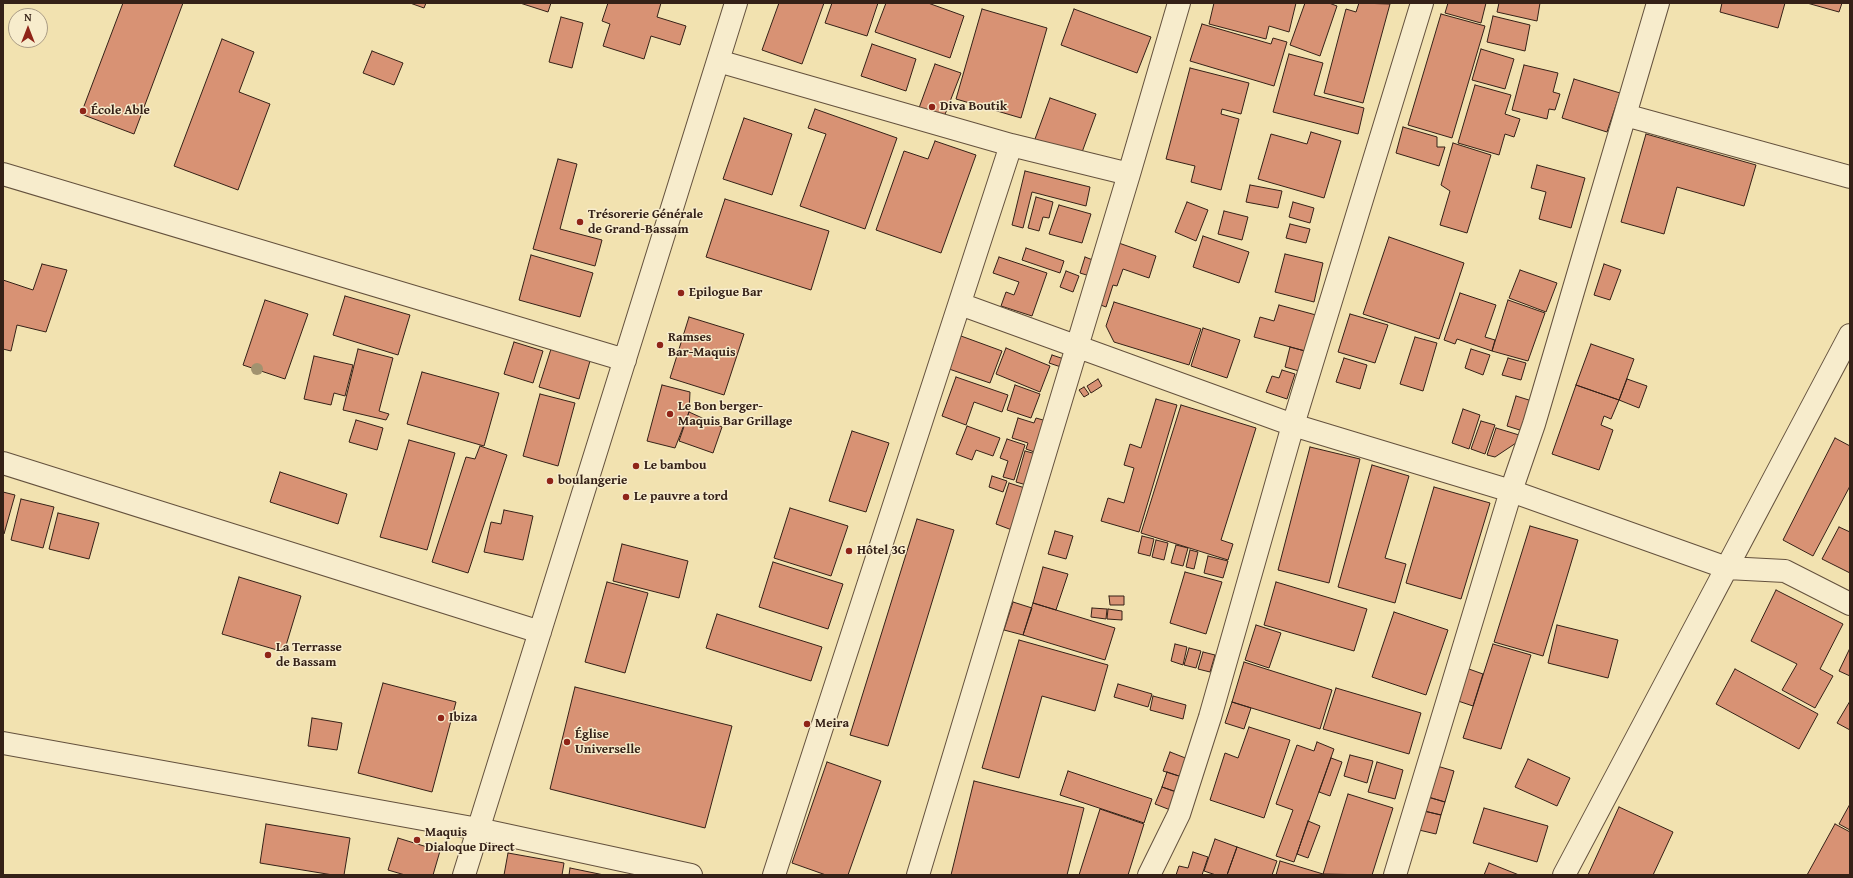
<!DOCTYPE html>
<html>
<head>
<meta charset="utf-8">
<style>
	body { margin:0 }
	#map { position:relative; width:1853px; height:878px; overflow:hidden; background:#f2e2b0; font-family:"Gentium Book Plus",serif }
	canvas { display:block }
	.frame { position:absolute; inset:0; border:4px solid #352117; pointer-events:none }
	.north { position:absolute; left:8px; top:8px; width:40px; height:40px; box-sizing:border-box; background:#f7eccc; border:1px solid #a99b84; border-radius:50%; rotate:0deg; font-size:11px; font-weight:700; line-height:16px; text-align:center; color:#352117 }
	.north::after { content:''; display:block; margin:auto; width:14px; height:18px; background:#8f2418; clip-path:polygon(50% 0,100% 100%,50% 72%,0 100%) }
</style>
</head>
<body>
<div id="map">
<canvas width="1853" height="878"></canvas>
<div class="frame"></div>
<div class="north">N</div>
</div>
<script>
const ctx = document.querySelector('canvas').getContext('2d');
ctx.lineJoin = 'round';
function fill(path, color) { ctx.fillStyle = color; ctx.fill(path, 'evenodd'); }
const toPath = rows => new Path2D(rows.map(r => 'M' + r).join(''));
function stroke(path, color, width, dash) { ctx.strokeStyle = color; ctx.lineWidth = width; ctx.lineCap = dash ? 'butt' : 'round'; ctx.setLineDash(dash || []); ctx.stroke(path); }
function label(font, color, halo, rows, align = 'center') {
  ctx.font = font + ' "Gentium Book Plus",serif'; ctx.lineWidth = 3; ctx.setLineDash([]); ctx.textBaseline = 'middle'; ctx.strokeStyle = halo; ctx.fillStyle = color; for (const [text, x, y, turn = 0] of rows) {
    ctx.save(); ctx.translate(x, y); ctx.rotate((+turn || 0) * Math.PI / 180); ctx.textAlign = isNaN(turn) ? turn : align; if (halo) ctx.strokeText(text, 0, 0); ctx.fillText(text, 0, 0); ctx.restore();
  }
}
const building = toPath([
	[123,3,183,3,134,134,81,114,123,3],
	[410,3,426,3,424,8,410,3],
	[520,3,551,3,548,12,520,3],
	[608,3,661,3,657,17,686,26,680,45,651,36,644,59,603,46,610,24,602,21,608,3],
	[779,3,824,3,802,64,762,50,779,3],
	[832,3,878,3,867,36,825,23,832,3],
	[886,3,928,3,964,16,950,58,875,32,886,3],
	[1214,3,1296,3,1289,32,1269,26,1266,39,1209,24,1214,3],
	[1305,3,1329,3,1337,6,1320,56,1290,45,1305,3],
	[1359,3,1390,4,1363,103,1324,93,1346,9,1356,12,1359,3],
	[1448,3,1486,3,1481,23,1445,13,1448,3],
	[1499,3,1540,3,1537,21,1497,12,1499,3],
	[1722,3,1785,3,1778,28,1720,12,1722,3],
	[1807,3,1842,3,1839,12,1807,3],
	[982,9,1047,28,1021,118,956,99,982,9],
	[1074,9,1151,37,1137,73,1061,45,1074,9],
	[1441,14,1485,26,1452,138,1408,125,1441,14],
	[1493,16,1530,25,1525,51,1487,42,1493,16],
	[561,17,583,23,572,68,549,62,561,17],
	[1202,24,1271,44,1273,38,1287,42,1274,86,1190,61,1202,24],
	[222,39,254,52,239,92,270,104,238,190,174,166,222,39],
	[872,44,916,59,906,91,861,76,872,44],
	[1481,49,1514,59,1505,89,1472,80,1481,49],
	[372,51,403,63,394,85,363,73,372,51],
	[1289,54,1323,63,1314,95,1364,108,1358,134,1273,112,1289,54],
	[935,64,961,73,944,117,919,108,935,64],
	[1524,65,1558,73,1553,92,1560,94,1555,110,1549,109,1547,119,1512,110,1524,65],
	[1190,68,1249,83,1241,114,1222,109,1221,114,1239,119,1221,190,1191,182,1195,166,1166,159,1190,68],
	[1574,79,1620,93,1607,132,1562,118,1574,79],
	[1475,85,1511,95,1505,114,1520,119,1514,137,1505,134,1499,155,1458,143,1475,85],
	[1050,98,1096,114,1081,155,1035,139,1050,98],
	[815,109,897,138,865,229,800,206,826,134,808,128,815,109],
	[744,118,792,134,772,195,723,179,744,118],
	[1403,127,1437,137,1437,147,1445,147,1439,166,1396,153,1403,127],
	[1311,132,1341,141,1324,198,1258,179,1271,134,1307,144,1311,132],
	[1646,134,1756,165,1744,206,1677,187,1664,234,1621,222,1646,134],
	[935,141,976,155,941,253,876,230,904,151,928,159,935,141],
	[1453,143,1491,155,1467,233,1440,225,1450,191,1441,185,1453,143],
	[558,159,577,164,560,229,602,240,595,266,533,249,558,159],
	[1537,165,1585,178,1571,228,1539,219,1546,192,1531,188,1537,165],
	[1025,171,1090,187,1086,206,1032,192,1023,228,1012,225,1025,171],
	[1250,185,1282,191,1278,208,1246,202,1250,185],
	[1036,197,1053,202,1049,218,1043,217,1039,231,1028,228,1036,197],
	[725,199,829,231,811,290,706,257,725,199],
	[1187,202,1208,210,1196,241,1175,232,1187,202],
	[1293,202,1314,208,1310,223,1289,217,1293,202],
	[1059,205,1091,214,1082,243,1049,234,1059,205],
	[1224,211,1248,217,1242,240,1218,234,1224,211],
	[1290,224,1310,229,1306,243,1286,238,1290,224],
	[1203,236,1249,252,1239,283,1193,267,1203,236],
	[1389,237,1464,263,1439,339,1363,314,1389,237],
	[1113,241,1156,256,1149,278,1123,269,1117,286,1113,285,1106,307,1098,304,1113,241],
	[1026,248,1064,261,1060,273,1022,260,1026,248],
	[1285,254,1323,263,1314,302,1275,292,1285,254],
	[531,255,593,273,580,317,519,300,531,255],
	[999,257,1047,273,1032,316,1001,306,1006,292,1014,295,1019,282,993,273,999,257],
	[1085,257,1098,262,1093,277,1080,273,1085,257],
	[42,264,67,270,46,332,17,325,11,351,3,349,3,280,33,290,42,264],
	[1604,264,1621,270,1610,300,1594,295,1604,264],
	[1520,270,1557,283,1546,312,1509,298,1520,270],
	[1066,271,1079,276,1073,292,1060,287,1066,271],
	[1460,293,1496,305,1485,337,1495,340,1492,351,1457,339,1455,344,1444,340,1460,293],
	[345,296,410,315,398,355,333,335,345,296],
	[265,300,308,314,285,379,243,365,265,300],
	[1508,300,1545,313,1528,361,1492,351,1508,300],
	[1114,302,1201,329,1189,365,1114,342,1106,326,1114,302],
	[1279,305,1316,315,1305,351,1254,337,1260,317,1274,321,1279,305],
	[1350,314,1388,325,1375,363,1338,352,1350,314],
	[689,317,744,334,724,395,670,378,689,317],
	[1203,328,1240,340,1227,378,1191,366,1203,328],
	[961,336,1002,351,990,383,949,369,961,336],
	[1415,337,1437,343,1423,391,1400,384,1415,337],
	[514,342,543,351,533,383,504,374,514,342],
	[1591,344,1634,359,1619,400,1576,385,1591,344],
	[1290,347,1305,351,1299,371,1285,367,1290,347],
	[1006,348,1050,366,1040,392,996,374,1006,348],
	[358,349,393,358,379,411,389,414,386,420,343,410,358,349],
	[551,349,590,361,579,399,539,387,551,349],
	[1471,349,1490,355,1483,375,1465,368,1471,349],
	[1052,355,1067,360,1064,368,1049,363,1052,355],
	[314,356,353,365,345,396,334,393,331,405,304,399,314,356],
	[1344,358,1367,365,1360,389,1336,382,1344,358],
	[1508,358,1526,363,1521,380,1502,375,1508,358],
	[1282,370,1295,374,1287,399,1266,392,1272,376,1279,378,1282,370],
	[422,372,499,393,484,446,407,424,422,372],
	[956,377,1008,395,1002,412,974,402,966,425,942,416,956,377],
	[1098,379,1102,386,1091,393,1087,386,1098,379],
	[1627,379,1647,386,1639,408,1619,400,1627,379],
	[662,385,690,392,689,412,675,448,647,441,662,385],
	[1015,385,1040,394,1031,418,1007,410,1015,385],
	[1576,385,1619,400,1611,419,1604,416,1601,425,1613,430,1599,470,1552,454,1576,385],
	[1084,387,1089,394,1084,397,1079,390,1084,387],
	[540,394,575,403,558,466,523,456,540,394],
	[1516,396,1532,401,1523,431,1507,426,1516,396],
	[1156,399,1177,405,1139,532,1101,521,1108,498,1124,503,1134,468,1124,465,1130,444,1141,448,1156,399],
	[1181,405,1256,428,1221,540,1233,544,1228,560,1141,533,1181,405],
	[1463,409,1480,415,1469,449,1452,443,1463,409],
	[689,412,722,427,713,453,679,441,689,412],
	[1018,418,1034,423,1036,418,1050,422,1040,454,1026,449,1028,443,1012,438,1018,418],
	[356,420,383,428,377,450,349,442,356,420],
	[1481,421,1495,425,1485,454,1471,449,1481,421],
	[967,426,1000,438,993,456,976,450,972,460,956,454,967,426],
	[1496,428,1519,435,1516,443,1495,457,1487,455,1496,428],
	[852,431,889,443,866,512,829,501,852,431],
	[1835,438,1850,446,1850,486,1813,556,1783,540,1835,438],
	[1007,439,1025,445,1014,480,1003,477,1008,461,1000,458,1007,439],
	[409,440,455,453,427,550,380,537,409,440],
	[480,446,507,455,468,573,432,562,466,457,475,459,480,446],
	[1310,447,1360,459,1329,583,1278,570,1310,447],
	[1025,451,1040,455,1030,486,1016,482,1025,451],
	[1372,465,1409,476,1385,558,1406,564,1395,603,1338,587,1372,465],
	[280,472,347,494,338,524,270,502,280,472],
	[992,476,1007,481,1003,492,989,487,992,476],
	[1009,483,1025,488,1012,530,996,524,1009,483],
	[1434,487,1490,503,1461,599,1406,583,1434,487],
	[3,492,15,495,4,534,3,534,3,492],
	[21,499,54,507,43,548,11,540,21,499],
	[790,508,848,526,831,576,774,558,790,508],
	[504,510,533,516,523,560,484,552,491,522,501,524,504,510],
	[58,513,99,523,89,559,49,549,58,513],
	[917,519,954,530,888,746,850,735,917,519],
	[1530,526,1578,540,1543,656,1494,642,1530,526],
	[1839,527,1850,532,1850,573,1822,559,1839,527],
	[1055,531,1073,536,1066,559,1048,554,1055,531],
	[1142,536,1154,539,1150,556,1138,553,1142,536],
	[1156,540,1168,543,1164,560,1152,557,1156,540],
	[622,544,688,561,679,598,613,581,622,544],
	[1176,545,1188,548,1183,566,1171,563,1176,545],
	[1190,550,1198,552,1194,569,1186,567,1190,550],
	[1208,556,1228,561,1223,578,1204,573,1208,556],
	[773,562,843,584,828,629,759,607,773,562],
	[1043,567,1068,574,1056,610,1033,603,1043,567],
	[1185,572,1222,582,1206,634,1170,623,1185,572],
	[239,577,301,596,284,652,222,634,239,577],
	[607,582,648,593,625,673,585,662,607,582],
	[1276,582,1367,609,1354,651,1264,625,1276,582],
	[1776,590,1843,624,1820,669,1833,676,1815,708,1782,690,1797,664,1751,641,1776,590],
	[1109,596,1124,596,1124,605,1110,605,1109,596],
	[1013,602,1032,608,1023,635,1004,630,1013,602],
	[1033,603,1115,628,1105,660,1023,635,1033,603],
	[1092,608,1107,609,1106,619,1091,617,1092,608],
	[1108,609,1122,611,1122,620,1107,619,1108,609],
	[1394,612,1448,630,1426,695,1372,677,1394,612],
	[717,614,822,647,811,681,706,648,717,614],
	[1256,625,1281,633,1269,668,1245,660,1256,625],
	[1557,625,1618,640,1608,678,1548,663,1557,625],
	[1019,640,1108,665,1095,711,1042,696,1019,778,982,768,1019,640],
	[1175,644,1187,647,1183,665,1171,661,1175,644],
	[1493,644,1531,655,1501,749,1463,738,1493,644],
	[1189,648,1201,651,1196,668,1184,665,1189,648],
	[1850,648,1850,676,1839,671,1850,648],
	[1203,652,1215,655,1210,672,1198,669,1203,652],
	[1244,662,1332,690,1320,729,1232,702,1244,662],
	[1466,668,1483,674,1473,706,1455,700,1466,668],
	[1735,669,1818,714,1799,749,1716,704,1735,669],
	[383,683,456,702,432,792,358,773,383,683],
	[1118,684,1152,694,1148,707,1114,697,1118,684],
	[575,687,732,726,705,828,550,789,575,687],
	[1336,688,1421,713,1409,754,1323,729,1336,688],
	[1153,696,1186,705,1183,719,1150,710,1153,696],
	[1850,701,1850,730,1837,723,1850,701],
	[1232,702,1251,708,1244,729,1225,723,1232,702],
	[312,718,342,723,337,750,308,746,312,718],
	[1249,727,1290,740,1264,818,1210,800,1225,753,1238,758,1249,727],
	[1317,742,1334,749,1294,862,1276,856,1293,810,1276,804,1297,745,1314,751,1317,742],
	[1170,752,1188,759,1182,777,1163,771,1170,752],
	[1350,755,1373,761,1367,783,1344,776,1350,755],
	[1331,758,1342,762,1330,796,1319,792,1331,758],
	[1528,759,1570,778,1557,806,1515,787,1528,759],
	[827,762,881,781,848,875,826,875,792,863,827,762],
	[1377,762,1403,770,1395,799,1368,792,1377,762],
	[1437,766,1454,771,1445,802,1428,797,1437,766],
	[1068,771,1152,799,1144,823,1060,795,1068,771],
	[1167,772,1182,777,1176,792,1162,787,1167,772],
	[974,781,1084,808,1067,875,951,875,974,781],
	[1162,787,1180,793,1173,811,1155,804,1162,787],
	[1348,794,1393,808,1372,875,1323,874,1348,794],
	[1428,797,1445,802,1441,815,1424,811,1428,797],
	[1850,804,1850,830,1839,824,1850,804],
	[1619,807,1673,832,1653,875,1588,875,1619,807],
	[1484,808,1548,826,1537,862,1473,843,1484,808],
	[1100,809,1144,824,1128,875,1079,875,1100,809],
	[1424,811,1441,815,1436,834,1419,830,1424,811],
	[1308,821,1320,826,1308,858,1297,854,1308,821],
	[266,824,350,838,344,875,333,875,260,863,266,824],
	[1835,824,1850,832,1850,875,1807,875,1835,824],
	[398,838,440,851,433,875,405,875,388,870,398,838],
	[1215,839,1237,847,1227,875,1216,875,1204,871,1215,839],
	[1237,847,1277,861,1272,875,1227,875,1237,847],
	[1193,852,1208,857,1202,875,1176,875,1179,866,1188,868,1193,852],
	[508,853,564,863,562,875,504,875,508,853],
	[1280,861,1323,874,1325,875,1276,875,1280,861],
	[1489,863,1519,875,1484,875,1489,863],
	[570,868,604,875,569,875,570,868]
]);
const minor = toPath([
	[718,61,1011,145,774,875],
	[1625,115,1850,177],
	[1011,145,1129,174],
	[3,174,625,360],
	[960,304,1293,425,1511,491,1727,568,1785,571,1850,604],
	[3,463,540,632],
	[3,743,478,829,691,875],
	[464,875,736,3],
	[918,875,1129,174,1179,3],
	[1149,875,1179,814,1210,717,1293,425,1422,3],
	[1395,875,1511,491,1534,424,1658,3],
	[1564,875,1850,335]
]);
const trees = [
	[257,369]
];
const markers = [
	[932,107,4,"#8f2418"],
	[83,111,4,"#8f2418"],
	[580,222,4,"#8f2418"],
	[681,293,4,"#8f2418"],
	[660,345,4,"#8f2418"],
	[670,414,4,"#8f2418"],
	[636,466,4,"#8f2418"],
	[550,481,4,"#8f2418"],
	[626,497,4,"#8f2418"],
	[849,551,4,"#8f2418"],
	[268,655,4,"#8f2418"],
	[441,718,4,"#8f2418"],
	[807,724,4,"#8f2418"],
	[567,742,4,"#8f2418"],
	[417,840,4,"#8f2418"]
];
const poiNames = [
	["Diva Boutik",940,107],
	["École Able",91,111],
	["Trésorerie Générale",588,215],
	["de Grand-Bassam",588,230],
	["Epilogue Bar",689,293],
	["Ramses",668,338],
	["Bar-Maquis",668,353],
	["Le Bon berger-",678,407],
	["Maquis Bar Grillage",678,422],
	["Le bambou",644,466],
	["boulangerie",558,481],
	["Le pauvre a tord",634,497],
	["Hôtel 3G",857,551],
	["La Terrasse",276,648],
	["de Bassam",276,663],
	["Ibiza",449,718],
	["Meira",815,724],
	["Église",575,735],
	["Universelle",575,750],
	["Maquis",425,833],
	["Dialoque Direct",425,848]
];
fill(building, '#d89274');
stroke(building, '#352117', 1);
stroke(minor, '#64513d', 24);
stroke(minor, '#f7eccc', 22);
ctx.fillStyle = '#a1926f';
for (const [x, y] of trees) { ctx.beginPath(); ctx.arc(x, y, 6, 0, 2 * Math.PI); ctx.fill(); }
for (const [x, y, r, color] of markers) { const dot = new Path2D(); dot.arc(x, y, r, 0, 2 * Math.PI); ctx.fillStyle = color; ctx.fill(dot); stroke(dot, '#f7eccc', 1.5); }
label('bold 13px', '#352117', '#f7eccc', poiNames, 'left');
</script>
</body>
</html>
